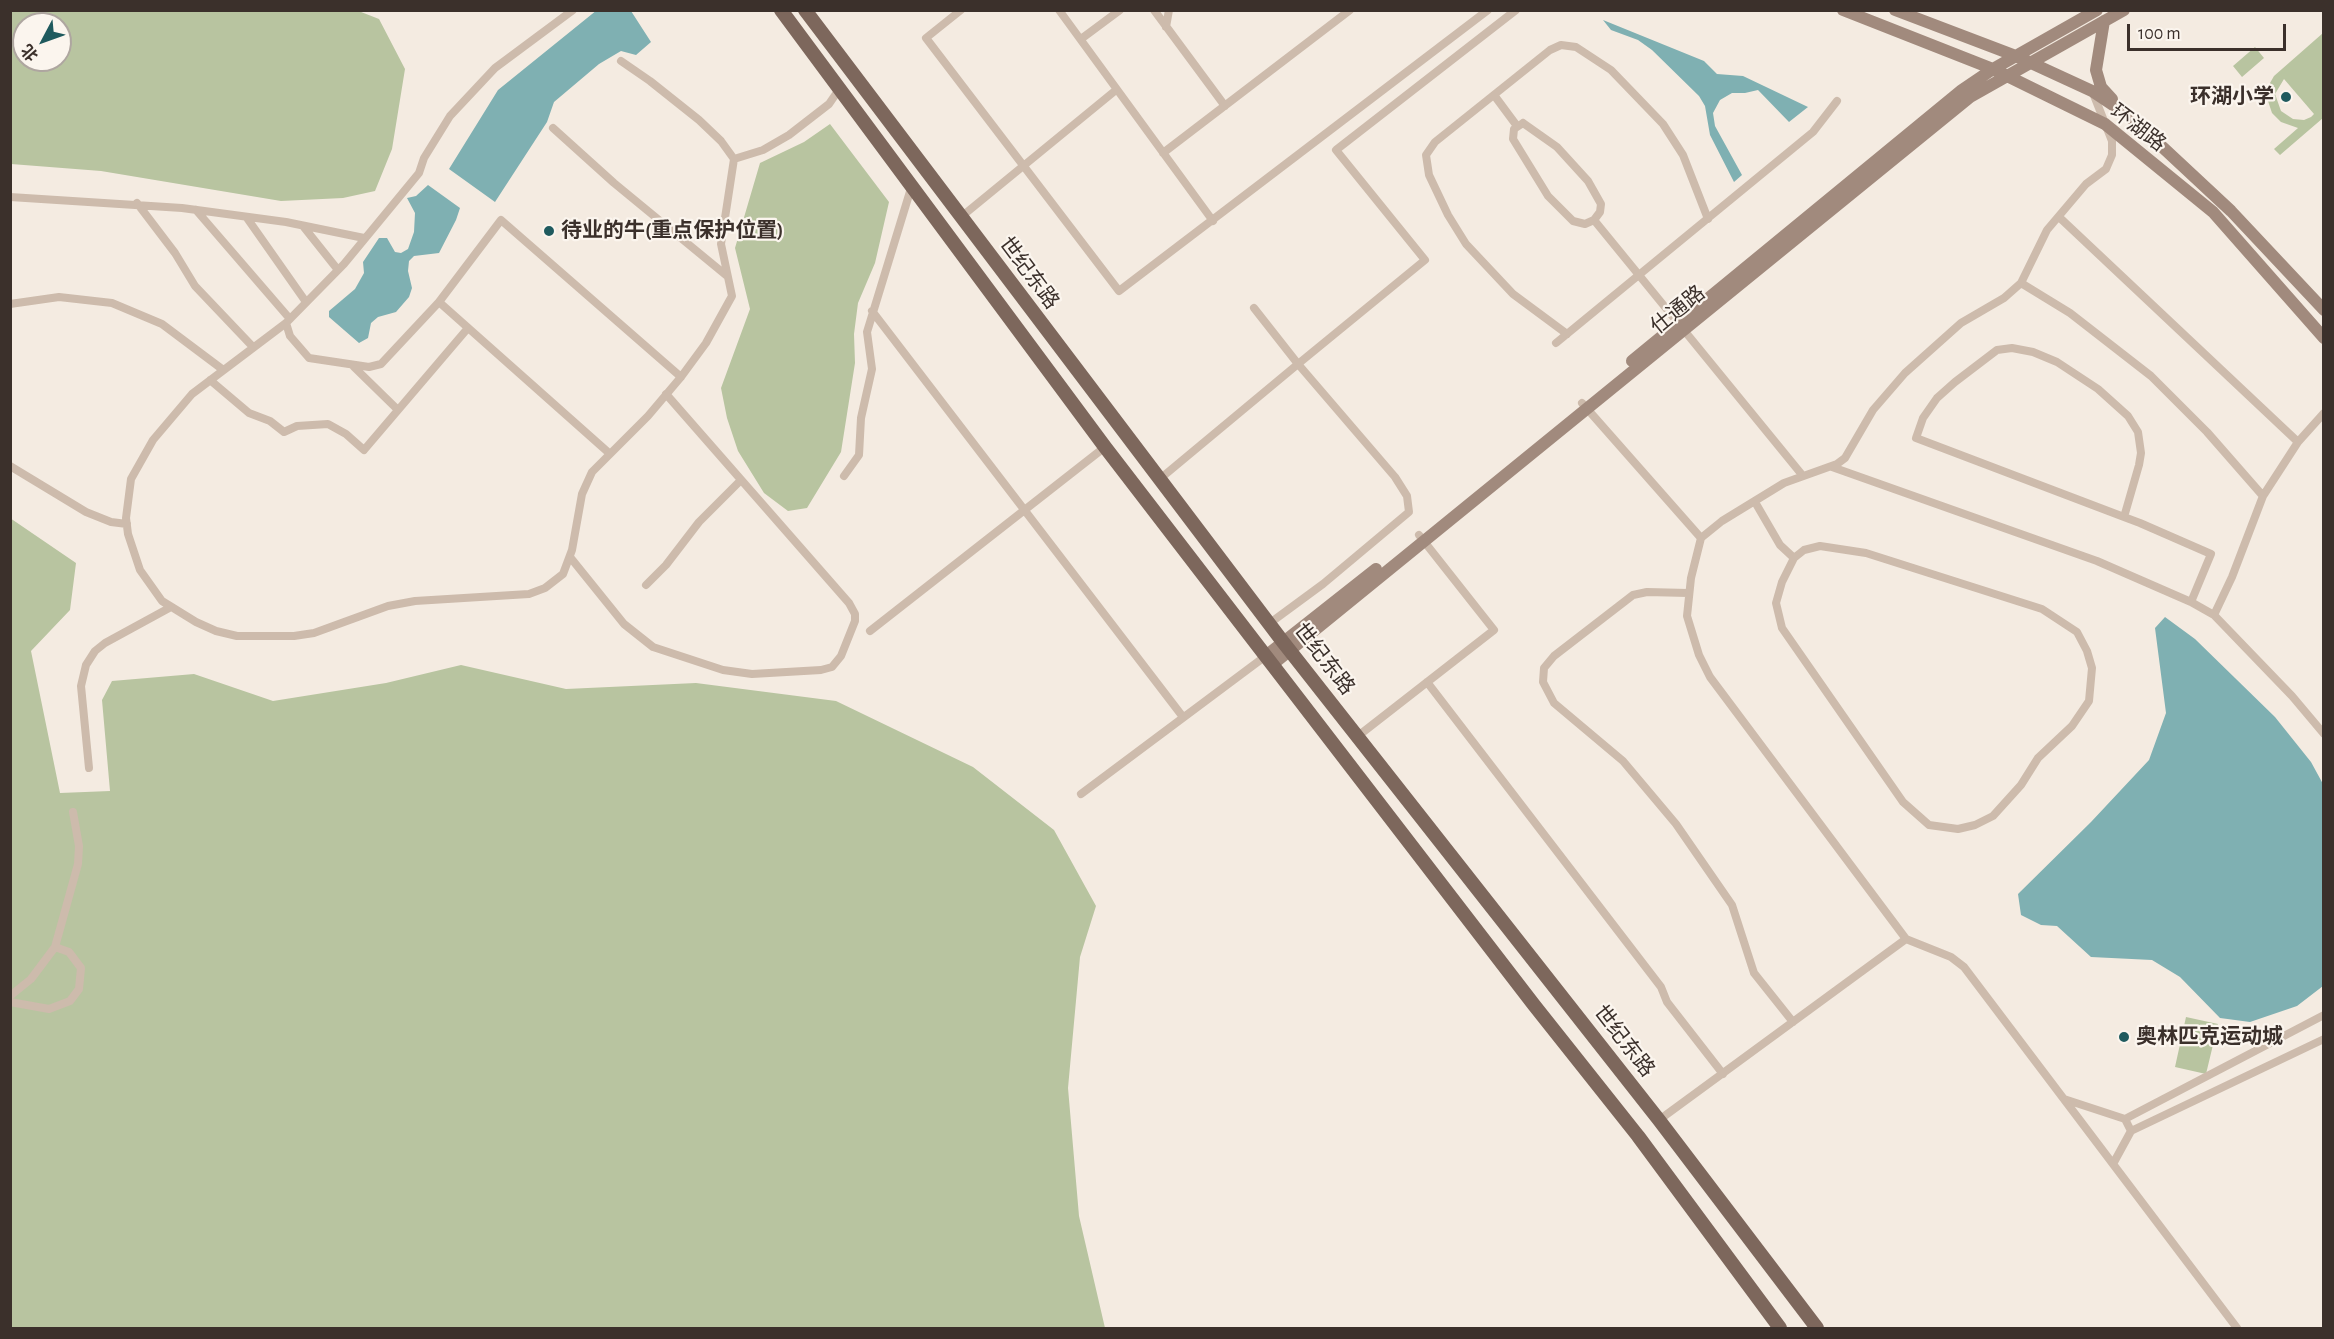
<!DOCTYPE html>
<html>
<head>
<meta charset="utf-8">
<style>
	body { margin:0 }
	#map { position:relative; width:2334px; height:1339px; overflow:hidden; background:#f4ebe1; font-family:"Alegreya Sans","Noto Sans SC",sans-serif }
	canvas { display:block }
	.frame { position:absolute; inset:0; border:12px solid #3b302b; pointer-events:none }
	.north { position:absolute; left:12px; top:12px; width:60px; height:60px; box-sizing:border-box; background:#fbf5ee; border:2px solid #aea6a0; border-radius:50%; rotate:229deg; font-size:16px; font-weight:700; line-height:24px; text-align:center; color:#3b302b }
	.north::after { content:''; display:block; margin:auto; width:21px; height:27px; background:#1f5a5e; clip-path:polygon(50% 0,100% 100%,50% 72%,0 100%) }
	.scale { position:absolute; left:2127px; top:24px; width:159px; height:27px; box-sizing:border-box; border:3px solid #3b302b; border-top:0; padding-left:8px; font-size:18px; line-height:21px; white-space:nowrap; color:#3b302b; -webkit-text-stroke:4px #fbf5ee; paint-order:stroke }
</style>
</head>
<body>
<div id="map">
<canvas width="2334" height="1339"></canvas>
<div class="frame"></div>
<div class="north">北</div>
<div class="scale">100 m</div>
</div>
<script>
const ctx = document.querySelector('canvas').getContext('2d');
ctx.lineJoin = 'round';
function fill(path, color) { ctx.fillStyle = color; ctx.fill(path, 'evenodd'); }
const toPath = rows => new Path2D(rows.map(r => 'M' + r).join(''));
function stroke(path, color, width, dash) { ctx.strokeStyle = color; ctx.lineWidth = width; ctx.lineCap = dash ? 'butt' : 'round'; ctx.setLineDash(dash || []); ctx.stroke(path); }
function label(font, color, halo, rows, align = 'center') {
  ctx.font = font + ' "Alegreya Sans","Noto Sans SC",sans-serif'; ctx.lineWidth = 4.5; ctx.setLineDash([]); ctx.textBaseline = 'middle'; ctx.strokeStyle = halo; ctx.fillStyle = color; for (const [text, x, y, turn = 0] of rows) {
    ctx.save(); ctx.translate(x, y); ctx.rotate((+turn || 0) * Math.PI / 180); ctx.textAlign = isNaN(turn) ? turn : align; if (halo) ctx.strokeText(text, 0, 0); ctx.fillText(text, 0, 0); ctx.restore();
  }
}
const green = toPath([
	[11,10,356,10,379,19,405,69,392,149,375,191,343,198,281,201,101,171,11,164],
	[24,24,60,24,60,60,24,60],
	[2323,33,2323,118,2280,155,2274,149,2298,128,2281,122,2272,113,2267,98,2270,83,2274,76],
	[2284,79,2314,114,2311,117,2304,120,2293,119,2281,111,2275,94],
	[2255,47,2264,58,2242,77,2233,66],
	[830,124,889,202,875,263,858,303,854,334,855,363,841,452,807,508,788,511,764,493,738,451,727,418,721,388,750,309,735,248,760,163,804,142],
	[10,518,76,563,70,610,31,651,60,793,110,791,102,700,112,681,194,674,273,701,386,683,461,665,566,689,696,683,836,701,973,767,1054,830,1096,906,1080,957,1068,1088,1079,1216,1105,1328,11,1328],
	[2186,1017,2218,1024,2206,1074,2175,1067]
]);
const water = toPath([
	[597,10,631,11,651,42,636,55,621,51,599,64,554,102,547,122,495,202,449,169,498,90],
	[1603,20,1704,61,1717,74,1743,76,1808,107,1789,122,1758,90,1745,93,1732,93,1720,100,1713,113,1715,126,1742,175,1734,182,1710,135,1705,106,1699,96,1652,50,1638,40,1611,30],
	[428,185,460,208,456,220,439,253,414,256,409,261,408,271,412,288,409,297,396,312,378,317,371,323,368,338,359,343,329,317,329,311,355,289,364,273,363,262,379,238,387,238,395,252,401,253,408,249,414,232,415,213,407,198,416,196],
	[2165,617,2195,639,2275,717,2311,762,2323,784,2323,986,2297,1006,2250,1022,2220,1018,2180,977,2152,960,2091,957,2057,926,2041,925,2021,915,2018,894,2091,822,2149,760,2166,713,2155,628]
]);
const street = toPath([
	[573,10,495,68,450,116,424,158,419,173,344,264,286,323,192,394,153,440,131,479,126,518,128,534,140,570,162,601,196,622,216,631,237,636,294,636,314,633,388,606,415,601,529,594,545,588,563,574,572,550,582,494,592,472,648,416,681,377,706,343,732,296,721,244,734,159,721,141,699,120,650,81,621,61],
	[961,10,926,38,1119,291,1488,10],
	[1059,10,1213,221],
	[1154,10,1225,106],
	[1166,27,1169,10],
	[1081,39,1120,10],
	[1494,95,1517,126],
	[1523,123,1557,147,1588,181,1601,204,1600,212,1594,220,1585,224,1573,221,1548,196,1513,139,1514,129,1523,123],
	[553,128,614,183,727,276],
	[1163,153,1350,10],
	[734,159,763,150,789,135,829,104,840,88],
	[10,197,182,208,286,222,364,238],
	[137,203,175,253,195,286,253,347],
	[196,210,290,319],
	[961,217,1116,90],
	[2059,217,2298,442],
	[247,218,306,302],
	[1594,220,1803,476],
	[303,226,338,270],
	[2021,283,2070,313,2151,376,2207,432,2263,496],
	[10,304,59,297,112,303,162,324,222,369],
	[872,311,1183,717],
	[286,323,290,336,309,358,369,367,381,364,439,302],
	[1567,334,1513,294,1466,244,1448,215,1429,175,1426,155,1435,142,1550,50,1561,45,1576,47,1611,70,1663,124,1683,155,1708,219],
	[1556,343,1813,132,1837,101],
	[354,367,398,410],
	[210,380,249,413,270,421,284,432,297,426,328,424,346,434,364,450,468,328],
	[1582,403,1701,538,1691,578,1687,616,1699,655,1710,677,1906,939,1951,957,1964,967,2237,1328],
	[609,453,439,302,501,220,681,377],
	[10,466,86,512,111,522,127,524],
	[1832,467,2097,561,2191,602,2214,615,2292,696,2324,734],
	[844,476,859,455,861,418,872,369,867,332,912,185],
	[1161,478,1298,364,1254,308],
	[1755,502,1780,545,1794,558,1782,582,1776,603,1782,628,1903,802,1929,825,1958,829,1975,825,1993,816,2021,785,2038,758,2072,726,2089,701,2092,668,2087,651,2077,632,2042,609,1866,553,1820,546,1804,550,1794,558],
	[2124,517,2139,465,2141,453,2138,432,2128,416,2098,389,2057,362,2033,352,2012,348,1997,350,1955,382,1937,398,1923,418,1916,438,2124,517,2140,523,2211,554,2191,602],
	[1701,538,1722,521,1784,483,1837,464,1845,458,1873,410,1905,373,1961,323,2004,298,2021,283,2047,230,2086,184,2106,169,2112,155,2112,141,2093,93],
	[570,557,624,624,653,647,723,670,752,674,821,670,832,667,841,656,855,621,855,614,849,603,666,394],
	[646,585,666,565,699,522,741,480],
	[1688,593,1647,592,1633,595,1554,656,1544,668,1543,682,1554,703,1623,761,1676,824,1732,905,1754,973,1793,1022],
	[2214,615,2232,577,2263,496,2298,442,2324,413],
	[1270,623,1323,584,1409,512,1407,496,1395,477,1298,364,1425,260,1336,150,1516,10],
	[870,631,1105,447],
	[1427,682,1661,987,1667,1002,1723,1074],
	[1358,736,1494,630,1419,535],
	[89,768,81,686,86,665,95,651,105,643,171,607],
	[1081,794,1267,655],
	[10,996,31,979,55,947,78,864,79,846,73,812],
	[10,1002,49,1009,70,1001,79,989,81,968,69,952,55,947],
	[2064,1099,2125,1119,2131,1131],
	[2125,1119,2324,1015],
	[1659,1120,1906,939],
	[2113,1164,2131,1131,2324,1039]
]);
const secondary = toPath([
	[1843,10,1993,69,2105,124,2213,212,2324,338],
	[1895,10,2016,56,2092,91,2128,115,2231,211,2324,310],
	[2104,21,2096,70,2101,87,2112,99],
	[1632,361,1962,90,1993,69,2097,10],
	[1267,655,1376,569],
	[1273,664,1970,97,2124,10]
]);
const primary = toPath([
	[781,10,1105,447,1534,1005,1638,1136,1780,1328],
	[805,10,1283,642,1659,1120,1817,1328]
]);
const markers = [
	[2286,97,6,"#1f5a5e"],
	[549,231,6,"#1f5a5e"],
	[2124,1037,6,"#1f5a5e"]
];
const poiNames = [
	["环湖小学",2274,97,"right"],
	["待业的牛(重点保护位置)",561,231],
	["奥林匹克运动城",2136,1037]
];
const streetNames = [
	["环湖路",2138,128,37],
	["世纪东路",1029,273,53],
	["仕通路",1678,310,-39],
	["世纪东路",1324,659,52],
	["世纪东路",1624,1041,52]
];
fill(green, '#b8c4a0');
fill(water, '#7fb0b2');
stroke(street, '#cdbbac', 8);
stroke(secondary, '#a18a7d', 12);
stroke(primary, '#7d675c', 14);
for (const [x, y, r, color] of markers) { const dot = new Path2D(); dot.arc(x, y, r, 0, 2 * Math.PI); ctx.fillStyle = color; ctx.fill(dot); stroke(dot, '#fbf5ee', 2); }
label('bold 21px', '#3b302b', '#fbf5ee', poiNames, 'left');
label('21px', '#3b302b', '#fbf5ee', streetNames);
</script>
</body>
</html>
